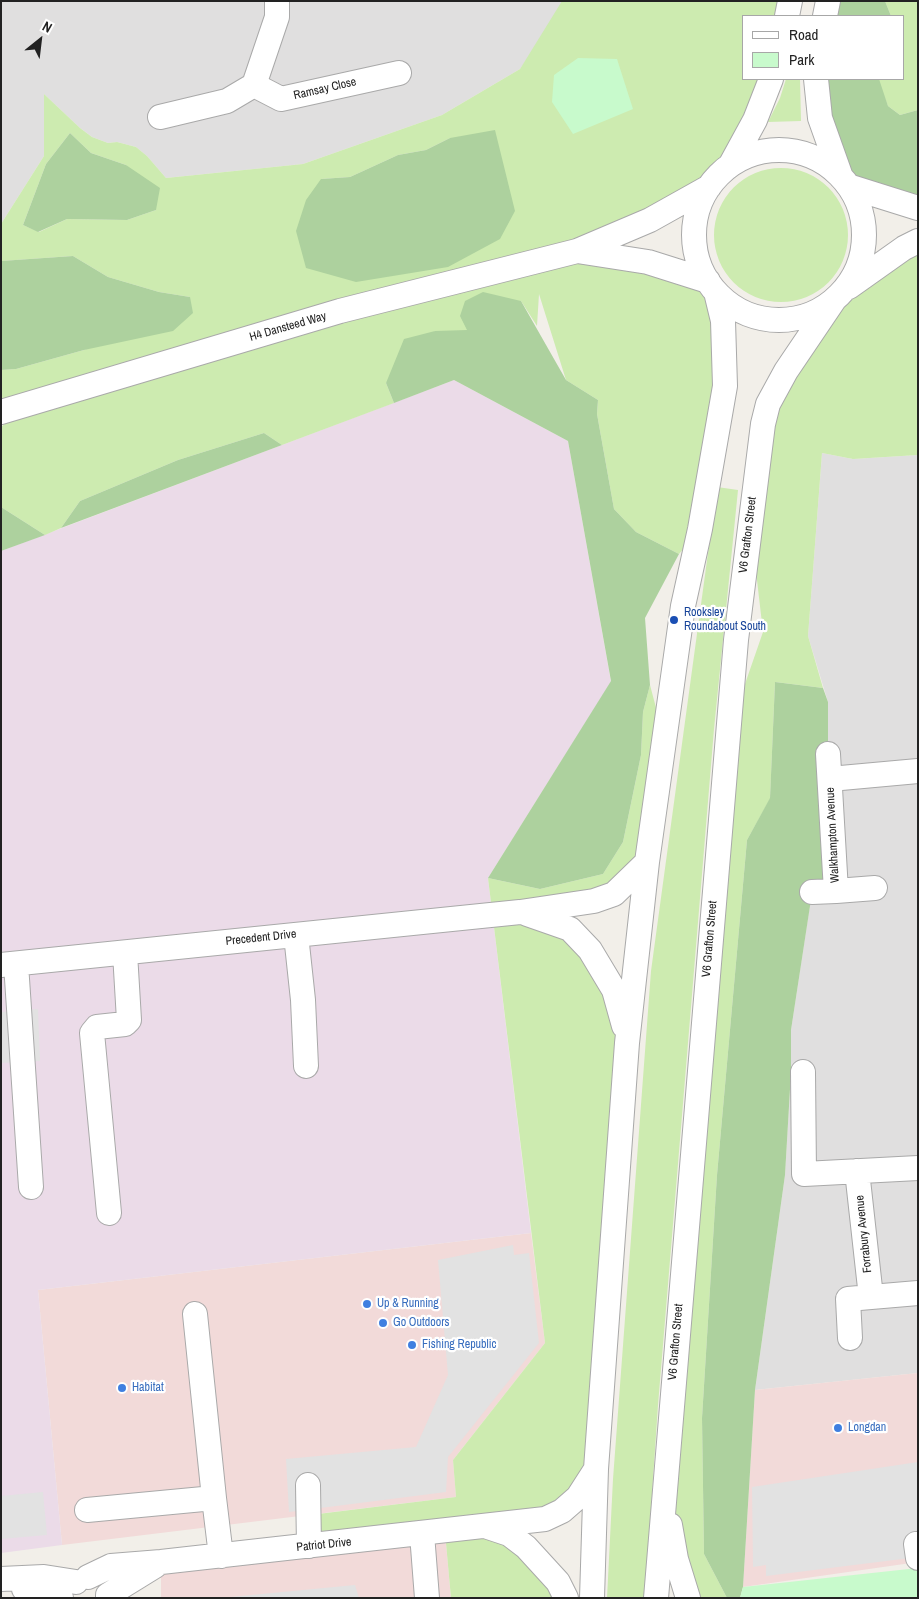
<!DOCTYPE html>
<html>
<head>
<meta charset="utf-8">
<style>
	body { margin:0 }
	#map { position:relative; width:919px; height:1599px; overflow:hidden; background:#f2efe9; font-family:"Archivo Narrow",sans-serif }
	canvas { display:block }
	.frame { position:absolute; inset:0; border:2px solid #222; pointer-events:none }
	.legend { position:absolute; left:742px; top:15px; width:162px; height:65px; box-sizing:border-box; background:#fff; border:1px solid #a7a7a7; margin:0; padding:6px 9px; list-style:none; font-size:15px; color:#222 }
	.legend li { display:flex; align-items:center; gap:10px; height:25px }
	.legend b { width:25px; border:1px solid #a7a7a7 }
	.north { position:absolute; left:15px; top:15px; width:50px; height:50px; -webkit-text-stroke:4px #fff; paint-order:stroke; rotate:29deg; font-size:14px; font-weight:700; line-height:20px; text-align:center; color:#222 }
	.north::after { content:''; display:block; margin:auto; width:18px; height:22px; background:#222; clip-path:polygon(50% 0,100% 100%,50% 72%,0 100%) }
</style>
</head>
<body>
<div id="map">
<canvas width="919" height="1599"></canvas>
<div class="frame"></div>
<ul class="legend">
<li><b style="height:6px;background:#fff"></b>Road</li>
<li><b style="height:14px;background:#c8facc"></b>Park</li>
</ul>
<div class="north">N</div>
</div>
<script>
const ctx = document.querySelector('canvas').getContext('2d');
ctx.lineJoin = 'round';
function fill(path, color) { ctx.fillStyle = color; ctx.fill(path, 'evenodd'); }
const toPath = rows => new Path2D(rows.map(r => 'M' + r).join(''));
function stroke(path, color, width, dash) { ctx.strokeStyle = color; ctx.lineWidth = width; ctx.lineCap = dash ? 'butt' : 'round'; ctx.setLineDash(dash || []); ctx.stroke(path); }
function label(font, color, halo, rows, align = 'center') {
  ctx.font = font + ' "Archivo Narrow",sans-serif'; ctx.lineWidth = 4.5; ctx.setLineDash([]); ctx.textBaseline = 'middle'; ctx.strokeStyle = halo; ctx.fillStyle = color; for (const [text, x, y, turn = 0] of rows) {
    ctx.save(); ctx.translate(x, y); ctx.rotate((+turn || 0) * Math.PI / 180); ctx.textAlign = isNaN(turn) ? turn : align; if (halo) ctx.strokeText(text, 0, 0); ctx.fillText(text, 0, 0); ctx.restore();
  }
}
const residential = toPath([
	[1,1,570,1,520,69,442,115,303,164,166,178,147,156,136,147,117,142,108,143,92,137,80,128,44,94,44,156,1,224],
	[822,453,853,459,918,455,918,1373,755,1390,785,1175,791,1072,791,1030,812,892,828,754,828,702,808,636]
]);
const commercial = toPath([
	[531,1233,545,1343,453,1460,456,1497,62,1545,38,1290],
	[918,1373,918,1562,743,1587,755,1390],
	[445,1532,451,1598,161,1598,161,1562]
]);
const industrial = toPath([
	[454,380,568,441,611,682,488,878,531,1233,38,1290,62,1545,1,1553,1,551]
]);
const grass = toPath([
	[562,1,790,1,787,16,743,16,743,79,771,79,731,164,709,187,578,251,708,281,723,321,700,529,679,554,636,532,614,509,597,414,598,400,566,380,539,294,537,326,521,301,467,331,435,331,386,383,394,403,282,445,264,433,178,460,80,501,61,528,45,535,1,507,1,427,35,401,1,400,1,370,16,369,84,350,190,297,159,292,108,277,73,256,1,261,1,224,44,156,44,94,80,128,92,137,108,143,117,142,136,147,147,156,166,178,303,164,442,115,520,69],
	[70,133,91,153,126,165,156,210,127,220,67,219,39,232,23,225,46,164],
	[450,138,500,239,321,179,350,177,398,155,426,150],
	[885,1,918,1,918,110,900,115,888,106,878,81,879,79,903,79,903,16,891,16],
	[786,79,800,79,801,121,768,122,780,98],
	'714 235a67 67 0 1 1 134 0a67 67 0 1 1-134 0Z',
	[918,241,918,455,853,459,822,453,808,636,823,688,775,682,770,799,747,840,717,1175,702,1418,704,1554,727,1598,688,1598,664,1487,728,733,763,632,750,520,763,424,834,300],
	[717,487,738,490,714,729,658,1405,645,1598,607,1598,613,1479,651,971],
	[650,685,664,738,647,862,552,921,619,1005,596,1469,578,1497,488,1527,566,1598,451,1598,445,1532,309,1546,310,1515,456,1497,453,1460,545,1343,488,878,540,889,603,874,623,842,641,755,643,712]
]);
const forest = toPath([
	[828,1,885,1,891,16,826,16],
	[816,79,879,79,888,106,900,115,918,110,918,208,851,187],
	[495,130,515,211,500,239,448,267,356,282,306,268,296,231,306,200,321,179,350,177,398,155,426,150,450,138],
	[70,133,91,153,126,165,160,188,156,210,127,220,67,219,38,232,23,225,46,164],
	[73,256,108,277,159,292,190,297,193,313,173,331,84,350,16,369,1,370,1,261],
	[483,292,521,301,566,380,598,400,597,414,614,509,636,532,679,554,645,618,650,685,643,712,641,755,623,842,603,874,540,889,488,878,611,681,568,441,454,380,394,403,386,383,404,339,435,331,467,330,460,316,465,301],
	[264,433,282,445,61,528,80,501,178,460],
	[1,507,45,535,1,551],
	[775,682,823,688,828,702,828,754,836,891,812,893,791,1030,791,1072,785,1175,755,1390,743,1587,740,1598,727,1598,704,1554,702,1418,717,1175,747,840,770,798]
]);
const park = toPath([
	[578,58,617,59,633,109,573,134,552,102,554,75],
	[918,1568,918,1598,740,1598,743,1587]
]);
const parking = toPath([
	[38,1009,40,1061,1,1063,1,1012],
	[513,1245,514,1255,529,1253,539,1343,448,1457,446,1492,289,1512,286,1459,416,1447,448,1375,438,1260],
	[918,1462,918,1557,766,1576,766,1565,753,1567,752,1487],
	[43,1492,47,1535,1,1539,1,1496],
	[355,1585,359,1598,220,1598]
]);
const minor = toPath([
	[787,16,790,1],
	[825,16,828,1],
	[816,79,820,118,841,177],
	[254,85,277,17,277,1],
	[160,117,227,101,254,85,281,99,399,73],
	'694 235a85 85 0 1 1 170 0a85 85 0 1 1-170 0Z',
	[731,164,755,120,771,79],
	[851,187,918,208],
	[577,251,648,262,708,281],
	[849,287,904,248,918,241],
	[1,412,340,311,577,251,650,220,709,187],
	[828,754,836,891,875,888],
	[830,779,918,771],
	[812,892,836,891],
	[527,914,570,929,590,950,614,990,624,1026],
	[296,935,303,1000,306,1066],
	[16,964,31,1187],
	[1,965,520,912,594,901,614,894,647,862],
	[803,1072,804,1174,918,1168],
	[857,1171,871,1297,918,1293],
	[109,1213,92,1033,97,1027,125,1024,129,1020,125,953],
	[195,1314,214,1498],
	[850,1338,848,1299,871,1297],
	[308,1485,309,1546],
	[87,1510,214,1498,221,1556],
	[670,1525,676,1559,688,1598],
	[488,1527,509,1534,526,1547,558,1582,566,1598],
	[422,1534,427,1598],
	[916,1544,918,1558],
	[88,1577,111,1566,161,1562,545,1519,562,1511,578,1497,596,1469],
	[1,1579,44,1577,76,1582],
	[24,1589,61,1598],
	[108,1598,108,1595,155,1566],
	[592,1598,596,1469,627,1043,647,862,683,606,700,529,725,386,723,321,716,292],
	[656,1598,736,640,763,424,768,404,786,371,834,300]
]);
const markers = [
	[674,620,5,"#1a4fb4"],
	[367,1304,5,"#3f7fe0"],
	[383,1323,5,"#3f7fe0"],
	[412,1345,5,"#3f7fe0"],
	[122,1388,5,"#3f7fe0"],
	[838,1428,5,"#3f7fe0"]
];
const streetNames = [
	["Ramsay Close",325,89,-13],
	["H4 Dansteed Way",288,327,-16],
	["V6 Grafton Street",748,535,-83],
	["Walkhampton Avenue",833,835,-93],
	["Precedent Drive",261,938,-6],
	["V6 Grafton Street",710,939,-85],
	["Forrabury Avenue",864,1234,-96],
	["V6 Grafton Street",676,1342,-85],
	["Patriot Drive",324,1545,-6]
];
const transitNames = [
	["Rooksley",684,613],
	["Roundabout South",684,627]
];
const shopNames = [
	["Up & Running",377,1304],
	["Go Outdoors",393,1323],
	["Fishing Republic",422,1345],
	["Habitat",132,1388],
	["Longdan",848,1428]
];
fill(residential, '#e0dfdf');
fill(commercial, '#f2dad9');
fill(industrial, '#ebdbe8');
fill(grass, '#cdebb0');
fill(forest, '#add19e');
fill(park, '#c8facc');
fill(parking, '#e2e2e2');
stroke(minor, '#a9a9a9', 26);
stroke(minor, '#fff', 24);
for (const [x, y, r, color] of markers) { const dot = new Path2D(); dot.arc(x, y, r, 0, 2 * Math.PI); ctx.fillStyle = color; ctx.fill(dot); stroke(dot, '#fff', 2); }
label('12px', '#222', '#fff', streetNames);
label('12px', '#164399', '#fff', transitNames, 'left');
label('12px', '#366cbe', '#fff', shopNames, 'left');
</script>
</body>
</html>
